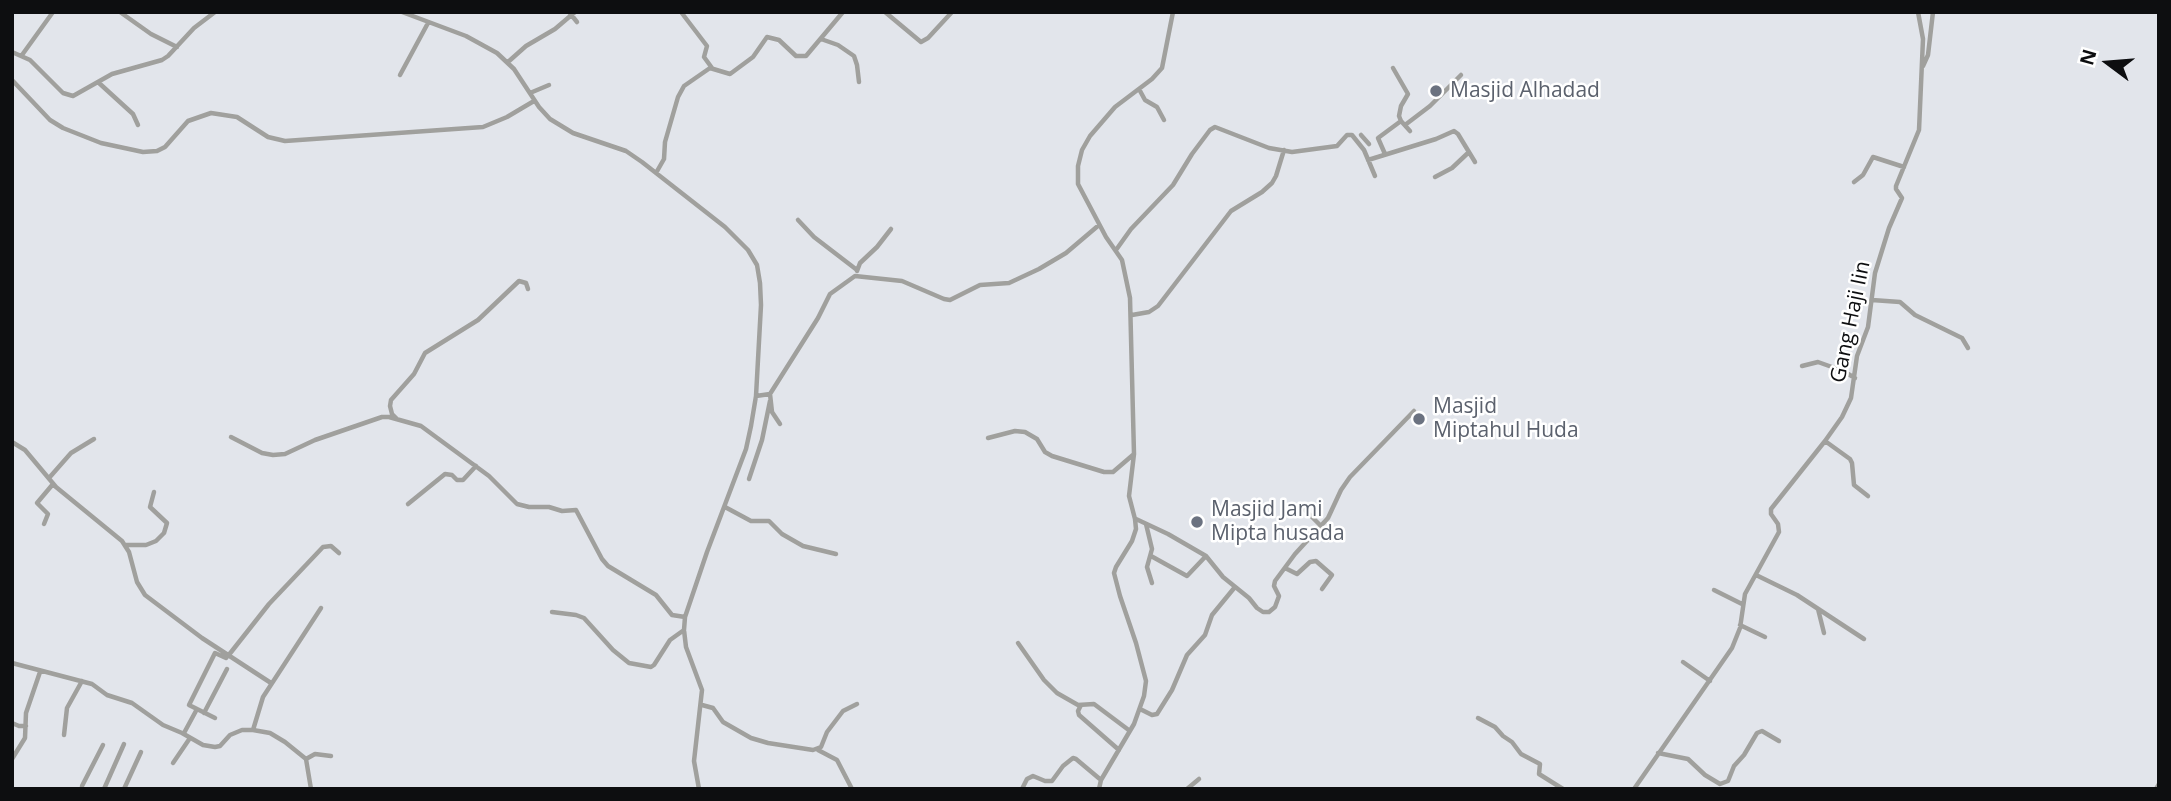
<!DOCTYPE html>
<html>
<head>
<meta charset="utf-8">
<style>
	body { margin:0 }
	#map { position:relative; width:2171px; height:801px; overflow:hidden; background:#e2e5eb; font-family:"Open Sans",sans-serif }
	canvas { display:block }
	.frame { position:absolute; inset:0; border:14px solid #0d0e10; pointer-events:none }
	.north { position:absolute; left:2073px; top:28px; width:70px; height:70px; -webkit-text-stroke:5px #fff; paint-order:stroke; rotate:286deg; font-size:19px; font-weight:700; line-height:28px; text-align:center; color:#0d0e10 }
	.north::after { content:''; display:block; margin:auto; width:24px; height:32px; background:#0d0e10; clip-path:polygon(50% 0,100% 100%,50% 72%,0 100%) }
</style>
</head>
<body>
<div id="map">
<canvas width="2171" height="801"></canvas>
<div class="frame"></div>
<div class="north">N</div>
</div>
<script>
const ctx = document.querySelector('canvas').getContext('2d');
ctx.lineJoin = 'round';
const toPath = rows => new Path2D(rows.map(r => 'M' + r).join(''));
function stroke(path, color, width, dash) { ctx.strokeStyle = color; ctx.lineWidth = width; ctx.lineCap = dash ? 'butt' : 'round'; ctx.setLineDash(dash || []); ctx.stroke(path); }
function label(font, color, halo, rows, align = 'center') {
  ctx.font = font + ' "Open Sans",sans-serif'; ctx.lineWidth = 5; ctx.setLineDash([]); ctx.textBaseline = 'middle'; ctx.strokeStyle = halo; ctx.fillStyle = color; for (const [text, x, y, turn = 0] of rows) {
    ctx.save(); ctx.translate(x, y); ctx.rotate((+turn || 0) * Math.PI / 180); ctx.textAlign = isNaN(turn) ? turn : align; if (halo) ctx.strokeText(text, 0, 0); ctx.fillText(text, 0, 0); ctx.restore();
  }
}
const minor = toPath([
	[120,12,151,34,177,47],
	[402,12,466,36,497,53,514,69,539,107,550,119,573,133,626,151,642,162,725,227,748,250,757,265,760,283,761,305,756,396,751,426,746,449,707,552,685,617,684,630,686,647,702,690,694,761,699,789],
	[569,12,577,22],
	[681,12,707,46,704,57,712,68],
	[885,12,921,42,928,38,952,12],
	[821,39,838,45,854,56,857,65,859,82],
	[12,52,30,60,63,93,73,96,112,74,162,60,168,56,194,28,215,12],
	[22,55,53,12],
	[508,62,526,46,555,29,575,12],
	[1923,66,1928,55,1933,12],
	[1393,68,1408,94,1401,106,1399,116,1401,121,1410,131],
	[400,75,428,23],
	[12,80,50,120,63,128,101,143,143,152,157,151,165,147,188,121,211,113,237,117,268,137,285,141,483,127,507,117,534,101],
	[99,83,133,114,138,125],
	[1139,89,1145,100,1157,107,1164,120],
	[530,93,549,85],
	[1405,125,1430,106,1461,75],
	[1361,135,1369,144],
	[1385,154,1378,138,1401,121],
	[1368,160,1436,139,1454,131,1458,134,1475,162],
	[656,173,664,159,665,142,678,97,684,86,710,68,730,74,753,57,767,37,779,40,796,56,806,56,843,12],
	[1435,177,1452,168,1469,152],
	[1854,182,1863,175,1873,157,1904,167],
	[798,220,814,237,857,270],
	[1116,250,1131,229,1173,185,1192,154,1210,130,1215,127,1269,148,1292,152,1337,146,1347,135,1352,135,1364,150,1375,176],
	[857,271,860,263,877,247,891,229],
	[1872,300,1900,302,1915,315,1962,338,1968,348],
	[1132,315,1149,312,1158,306,1231,211,1262,192,1272,183,1276,176,1284,150],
	[1802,366,1818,362,1843,371,1855,378],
	[770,394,772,412,780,424],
	[756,396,770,394,818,318,830,294,855,276,902,281,944,299,950,300,980,285,1009,283,1039,269,1066,253,1099,225],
	[397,419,392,414,390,406,391,400,414,374,425,353,478,320,519,281,526,283,528,289],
	[231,437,262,453,273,455,285,454,315,440,382,417,389,417,421,426,489,476,517,504,529,507,549,507,562,511,576,510,602,559,608,566,656,595,672,615,685,617],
	[988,438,1015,431,1025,432,1037,439,1045,452,1052,456,1104,472,1113,472,1134,454],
	[1825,441,1850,459,1852,463,1854,485,1868,496],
	[12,442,25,450,56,487,122,541,129,552,137,582,145,595,202,638,271,683],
	[49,478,71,453,94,439],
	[749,479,762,440,770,401],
	[408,504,445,474,452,475,457,480,463,480,476,466],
	[725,507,751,521,769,521,782,534,803,546,836,554],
	[1302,507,1321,526],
	[1136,519,1168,534,1206,556,1223,577,1249,598,1257,608,1263,612,1269,612,1275,607,1279,596,1274,586,1275,581,1295,554,1328,518,1341,490,1350,477,1414,411],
	[44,524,48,514,37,503,53,484],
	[1146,524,1152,549,1147,567,1152,583],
	[125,545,146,545,156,541,164,533,167,523,150,507,154,492],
	[1151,556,1187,576,1206,556],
	[1285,568,1297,574,1310,562,1316,561,1332,575,1322,589],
	[1756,575,1797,595,1864,639],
	[1714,590,1742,604],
	[1818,609,1824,633],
	[552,612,576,615,584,618,613,650,629,663,651,667,654,665,670,640,684,630],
	[1740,625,1765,637],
	[1018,643,1044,680,1057,693,1078,705,1094,704,1130,731],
	[228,656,269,604,323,547,331,546,339,553],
	[1683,662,1710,681],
	[12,663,92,684,107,695,132,703,163,725,182,733,203,745,215,747,220,746,230,735,242,730,253,730,270,733,285,742,306,759,311,789],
	[702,705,713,708,723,722,751,738,768,743,813,750,821,747,827,732,843,711,857,704],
	[1081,705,1078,711,1079,715,1119,750],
	[197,709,215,718],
	[1140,709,1152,715,1157,714,1172,690,1187,655,1205,635,1212,615,1235,587],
	[204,713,227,669],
	[1478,718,1495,727,1503,736,1512,742,1521,754,1540,764,1539,774,1563,789],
	[12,723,19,726,26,726],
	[253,730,263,697,321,608],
	[184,733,197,709,189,705,215,653,226,658],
	[64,735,67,708,82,681],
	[818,750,837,760,852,789],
	[1658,753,1688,759,1705,775,1720,784,1728,781,1734,766,1744,755,1757,733,1762,731,1779,741],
	[12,759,25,738,26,713,40,672],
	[306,759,315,754,331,756],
	[173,763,190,738],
	[82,786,103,745],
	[104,789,124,744],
	[124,789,141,752],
	[1022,789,1027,779,1033,776,1045,781,1052,781,1063,766,1073,758,1076,759,1101,780],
	[1099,789,1101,780,1134,724,1144,696,1146,681,1136,643,1120,596,1114,573,1116,567,1132,541,1136,529,1135,519,1129,496,1134,454,1130,298,1122,260,1106,237,1078,184,1078,166,1082,150,1090,136,1115,107,1152,79,1162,68,1173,12],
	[1187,789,1199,779],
	[1634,789,1732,648,1740,628,1745,594,1779,532,1778,524,1771,514,1771,509,1825,441,1842,417,1851,398,1857,356,1868,327,1875,273,1889,228,1902,198,1896,189,1896,186,1919,130,1923,39,1918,12],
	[2156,789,2159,784]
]);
const markers = [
	[1436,91,7,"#6b7280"],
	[1419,419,7,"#6b7280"],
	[1197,522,7,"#6b7280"]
];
const worshipNames = [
	["Masjid Alhadad",1450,91],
	["Masjid",1433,407],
	["Miptahul Huda",1433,431],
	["Masjid Jami",1211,510],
	["Mipta husada",1211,534]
];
const streetNames = [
	["Gang Haji Iin",1851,322,-78]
];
stroke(minor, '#a0a09d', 4.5);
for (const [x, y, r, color] of markers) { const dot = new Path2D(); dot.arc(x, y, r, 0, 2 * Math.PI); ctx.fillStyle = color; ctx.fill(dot); stroke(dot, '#fff', 2.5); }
label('21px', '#5b616d', '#fff', worshipNames, 'left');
label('21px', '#0d0e10', '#fff', streetNames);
</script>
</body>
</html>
